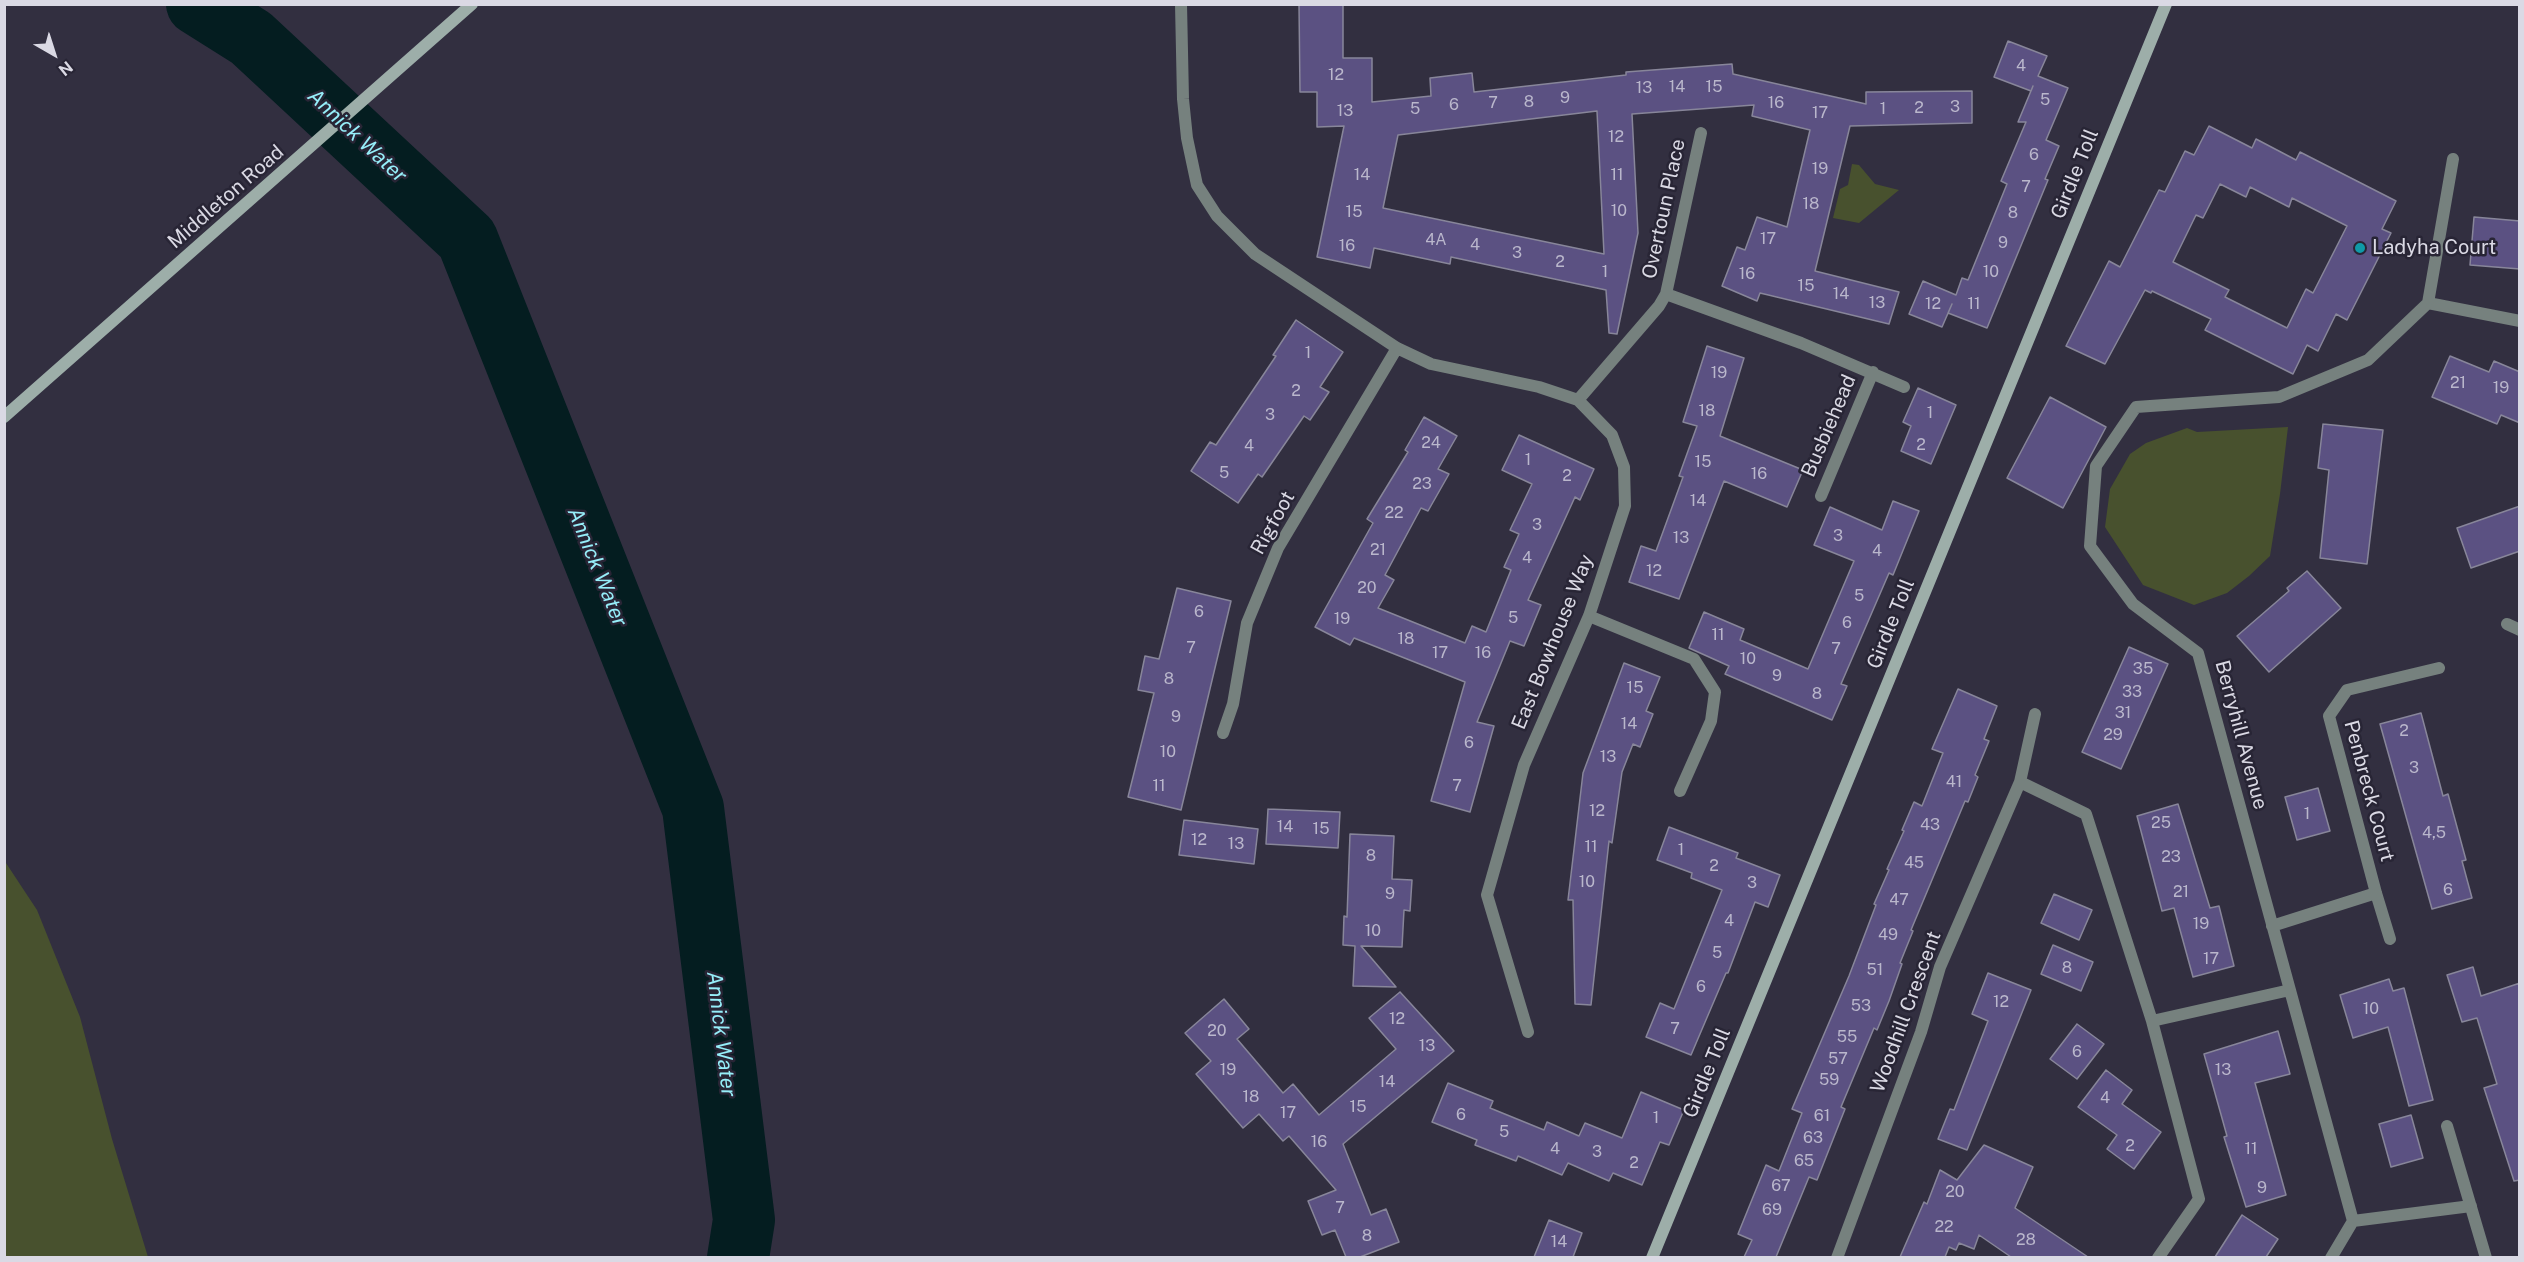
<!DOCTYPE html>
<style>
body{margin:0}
#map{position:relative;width:2524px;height:1262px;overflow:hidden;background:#322f40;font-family:"Public Sans",sans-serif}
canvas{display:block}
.frame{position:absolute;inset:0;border:6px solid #dad9e4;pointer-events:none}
.north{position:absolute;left:24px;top:24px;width:60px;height:60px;-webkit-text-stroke:4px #282535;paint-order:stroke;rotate:141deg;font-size:16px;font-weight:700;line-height:24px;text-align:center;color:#dad9e4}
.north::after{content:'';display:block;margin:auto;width:21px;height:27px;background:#dad9e4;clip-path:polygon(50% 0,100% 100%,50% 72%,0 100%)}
</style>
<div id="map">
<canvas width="2524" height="1262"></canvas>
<div class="frame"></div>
<div class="north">N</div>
</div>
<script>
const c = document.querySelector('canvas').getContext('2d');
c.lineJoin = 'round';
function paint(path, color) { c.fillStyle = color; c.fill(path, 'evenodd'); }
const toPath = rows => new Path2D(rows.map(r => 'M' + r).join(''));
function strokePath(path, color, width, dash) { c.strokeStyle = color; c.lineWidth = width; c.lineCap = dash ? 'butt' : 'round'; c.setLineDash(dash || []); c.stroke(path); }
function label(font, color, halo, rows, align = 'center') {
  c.font = font + ' "Public Sans",sans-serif'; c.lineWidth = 5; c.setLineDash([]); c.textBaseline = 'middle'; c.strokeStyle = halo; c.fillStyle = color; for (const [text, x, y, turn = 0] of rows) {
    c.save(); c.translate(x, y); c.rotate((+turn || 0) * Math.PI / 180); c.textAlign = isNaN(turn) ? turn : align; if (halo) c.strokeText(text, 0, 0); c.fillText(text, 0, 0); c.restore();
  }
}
paint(toPath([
 [1852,164,1859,165,1875,184,1899,190,1859,223,1833,218,1840,189,1848,185],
 [2288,427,2280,494,2270,556,2249,576,2227,593,2194,605,2143,585,2105,527,2110,489,2130,454,2146,443,2187,428,2197,432],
 [4,860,37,910,80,1017,112,1139,148,1257,5,1257]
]), '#48512e');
strokePath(toPath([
 [197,4,251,38,467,239,693,808,744,1220,738,1258]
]), '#041d20', 62);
const building = toPath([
 [1299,4,1343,4,1343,58,1372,58,1372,102,1431,96,1430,78,1472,73,1474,92,1626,75,1626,72,1732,64,1733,74,1866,104,1866,92,1972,91,1972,123,1850,126,1815,271,1899,292,1889,324,1760,293,1757,301,1722,286,1737,247,1745,250,1757,217,1787,227,1810,130,1752,116,1754,105,1632,114,1638,233,1617,334,1609,333,1606,290,1451,257,1450,264,1374,248,1370,268,1317,257,1344,126,1317,127,1317,92,1300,92,1299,4],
 [1597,111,1604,254,1383,208,1398,135,1597,111],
 [2008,41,2047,56,2038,76,2068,88,2046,140,2059,146,2045,179,2048,180,1987,328,1948,313,1952,304,1942,327,1909,314,1923,281,1956,295,1962,278,1968,280,2007,184,2001,181,2026,122,2018,122,2033,86,2031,91,1994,77,2008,41],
 [2209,126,2252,148,2256,139,2296,160,2300,152,2396,201,2382,229,2391,233,2347,320,2336,314,2318,351,2307,345,2293,374,2205,330,2211,319,2152,291,2151,293,2145,290,2105,364,2066,346,2109,261,2120,267,2159,190,2165,192,2185,151,2194,155,2209,126],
 [2220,184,2246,197,2250,187,2289,207,2292,198,2347,226,2313,293,2306,289,2287,328,2225,297,2229,290,2173,262,2196,215,2203,218,2220,184],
 [2474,217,2520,221,2520,269,2470,265,2474,217],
 [1296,320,1343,352,1320,387,1329,392,1310,420,1304,416,1262,477,1258,474,1238,503,1191,471,1210,442,1216,445,1276,356,1273,355,1296,320],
 [1707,346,1744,358,1720,436,1803,470,1787,507,1724,481,1679,599,1629,582,1641,546,1656,551,1683,477,1679,476,1697,426,1683,422,1707,346],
 [2450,356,2489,372,2494,361,2520,372,2520,423,2501,415,2497,424,2432,397,2450,356],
 [1918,388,1956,405,1931,464,1901,451,1911,426,1903,422,1918,388],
 [2050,397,2106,427,2063,508,2007,478,2050,397],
 [1424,417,1457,436,1438,469,1449,474,1428,511,1421,508,1385,575,1394,580,1378,608,1465,643,1472,626,1486,632,1511,570,1504,567,1519,534,1510,530,1532,484,1502,470,1519,435,1594,469,1580,500,1575,497,1528,600,1541,605,1524,646,1510,641,1477,722,1494,726,1470,812,1431,801,1465,682,1354,638,1350,645,1315,627,1373,523,1367,519,1408,452,1405,450,1424,417],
 [2323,424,2383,430,2367,564,2320,558,2329,470,2318,468,2323,424],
 [1893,501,1919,511,1893,575,1889,573,1841,684,1847,686,1832,720,1725,674,1729,666,1689,648,1704,612,1744,629,1740,640,1808,669,1854,561,1814,545,1830,507,1882,530,1893,501],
 [2520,506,2520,551,2471,568,2457,528,2520,506],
 [2307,571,2341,608,2269,672,2237,636,2289,591,2287,588,2307,571],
 [1177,588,1231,601,1181,810,1128,797,1154,693,1138,690,1145,656,1159,659,1177,588],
 [2129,647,2168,664,2121,769,2082,752,2129,647],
 [1624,663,1660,677,1646,711,1653,714,1640,747,1633,744,1622,772,1612,843,1609,841,1591,1005,1575,1004,1573,900,1568,900,1583,773,1624,663],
 [1958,689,1997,706,1984,739,1989,741,1975,775,1978,777,1968,802,1965,801,1911,930,1913,931,1900,963,1902,964,1889,1001,1877,1030,1874,1028,1841,1107,1845,1109,1817,1180,1809,1177,1776,1257,1744,1257,1752,1240,1738,1234,1766,1165,1779,1171,1802,1113,1792,1109,1849,976,1876,905,1874,904,1889,870,1887,869,1904,831,1902,830,1914,802,1922,806,1943,753,1932,749,1958,689],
 [2421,713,2443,796,2448,794,2466,860,2462,861,2472,898,2432,909,2380,724,2421,713],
 [2318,788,2330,831,2297,840,2285,797,2318,788],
 [2178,804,2210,908,2219,906,2234,966,2193,977,2174,908,2162,911,2137,816,2178,804],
 [1268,809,1340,812,1338,848,1266,844,1268,809],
 [1184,820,1258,829,1254,864,1179,855,1184,820],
 [1669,827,1738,853,1736,858,1780,875,1768,907,1755,902,1728,973,1726,973,1691,1055,1646,1037,1660,1003,1674,1009,1722,890,1691,878,1692,873,1657,860,1669,827],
 [1350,834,1394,836,1392,879,1412,880,1410,911,1404,910,1402,947,1361,946,1396,987,1353,986,1355,946,1343,945,1344,916,1347,917,1350,834],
 [2054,894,2092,910,2079,940,2041,923,2054,894],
 [2053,945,2093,962,2081,991,2041,974,2053,945],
 [2473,967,2481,996,2520,983,2520,1180,2514,1181,2484,1088,2497,1084,2477,1018,2462,1022,2447,975,2473,967],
 [1988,973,2031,990,1967,1150,1938,1139,1950,1109,1954,1110,1988,1021,1972,1014,1988,973],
 [2389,979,2393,991,2404,988,2433,1100,2409,1106,2388,1027,2353,1038,2340,995,2389,979],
 [1400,992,1454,1051,1343,1144,1371,1215,1386,1209,1399,1242,1360,1257,1346,1257,1335,1230,1322,1235,1308,1201,1336,1190,1289,1136,1283,1141,1259,1114,1243,1128,1196,1074,1211,1061,1185,1033,1224,999,1249,1029,1237,1039,1283,1093,1293,1084,1319,1115,1396,1049,1369,1018,1400,992],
 [2077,1024,2104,1044,2077,1079,2050,1059,2077,1024],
 [2278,1031,2290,1074,2255,1083,2286,1195,2246,1207,2224,1137,2227,1136,2204,1054,2278,1031],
 [2106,1070,2132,1090,2122,1104,2161,1132,2134,1169,2107,1149,2117,1135,2078,1107,2106,1070],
 [1448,1083,1493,1101,1490,1108,1544,1130,1547,1122,1579,1136,1585,1123,1622,1138,1641,1092,1684,1110,1669,1145,1660,1142,1642,1185,1613,1173,1609,1181,1568,1163,1562,1175,1518,1156,1516,1161,1475,1145,1477,1140,1432,1122,1448,1083],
 [2411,1115,2423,1158,2391,1167,2379,1124,2411,1115],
 [1984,1145,2033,1167,2015,1208,2088,1257,2011,1257,1979,1235,1974,1249,1959,1243,1956,1250,1949,1247,1945,1257,1900,1257,1924,1202,1927,1204,1940,1170,1957,1180,1984,1145],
 [2242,1215,2278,1239,2266,1257,2215,1257,2242,1215],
 [1549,1220,1582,1233,1573,1257,1534,1257,1549,1220]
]);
paint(building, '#5b5182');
strokePath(building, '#88869a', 1.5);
strokePath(toPath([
 [1181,4,1183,99,1187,138,1197,185,1217,216,1255,254,1397,348,1431,364,1539,387,1578,400,1612,435,1624,467,1625,506,1589,616,1524,765,1487,895,1528,1032],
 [1666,294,1701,133],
 [2428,303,2520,321],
 [1578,400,1659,306,1666,294,1801,343,1904,387],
 [1821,496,1873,372],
 [1589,616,1694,659,1715,692,1711,721,1680,791],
 [2507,624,2520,630],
 [1223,733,1233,704,1247,623,1278,548,1397,348],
 [2020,782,2086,814,2152,1021,2199,1199,2158,1258],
 [2272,926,2376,893],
 [2390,939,2376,893,2329,716,2347,690,2439,668],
 [2152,1021,2290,990],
 [2447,1126,2486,1258],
 [2353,1221,2471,1206],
 [1837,1258,1921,1032,1940,967,2020,782,2035,714],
 [2331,1258,2353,1221,2198,653,2133,604,2090,546,2096,466,2136,407,2279,397,2368,360,2428,303,2453,159]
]), '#76817e', 12);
strokePath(toPath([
 [4,417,472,4],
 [1652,1258,2166,4]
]), '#9daea9', 12);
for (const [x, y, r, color] of [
 [2360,248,6,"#0f9aa8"]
]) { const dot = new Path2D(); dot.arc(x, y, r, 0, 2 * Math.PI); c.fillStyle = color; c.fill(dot); strokePath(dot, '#282535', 2); }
label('16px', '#bab7cc', null, [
 ["4",2021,66],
 ["12",1336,75],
 ["14",1677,87],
 ["15",1714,87],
 ["13",1644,88],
 ["9",1565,98],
 ["5",2045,100],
 ["8",1529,102],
 ["7",1493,103],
 ["16",1776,103],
 ["6",1454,105],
 ["3",1955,107],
 ["2",1919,108],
 ["5",1415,109],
 ["1",1883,109],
 ["13",1345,111],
 ["17",1820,113],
 ["12",1616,137],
 ["6",2034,155],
 ["19",1820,169],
 ["14",1362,175],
 ["11",1617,175],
 ["7",2026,187],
 ["18",1811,204],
 ["10",1619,211],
 ["15",1354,212],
 ["8",2013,213],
 ["17",1768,239],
 ["4A",1436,240],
 ["9",2003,243],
 ["4",1475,245],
 ["16",1347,246],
 ["3",1517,253],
 ["2",1560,262],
 ["1",1605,272],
 ["10",1991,272],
 ["16",1747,274],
 ["15",1806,286],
 ["14",1841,294],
 ["13",1877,303],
 ["12",1933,304],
 ["11",1974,304],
 ["1",1308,353],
 ["19",1719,373],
 ["21",2458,383],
 ["19",2501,388],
 ["2",1296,391],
 ["18",1707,411],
 ["1",1930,413],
 ["3",1270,415],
 ["24",1431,443],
 ["2",1921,445],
 ["4",1249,446],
 ["1",1528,460],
 ["15",1703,462],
 ["5",1224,473],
 ["16",1759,474],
 ["2",1567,476],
 ["23",1422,484],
 ["14",1698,501],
 ["22",1394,513],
 ["3",1537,525],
 ["3",1838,536],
 ["13",1681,538],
 ["21",1378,550],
 ["4",1877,551],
 ["4",1527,558],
 ["12",1654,571],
 ["20",1367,588],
 ["5",1859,596],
 ["6",1199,612],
 ["5",1513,618],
 ["19",1342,619],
 ["6",1847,623],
 ["11",1718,635],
 ["18",1406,639],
 ["7",1191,648],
 ["7",1836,649],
 ["17",1440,653],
 ["16",1483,653],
 ["10",1748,659],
 ["35",2143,669],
 ["9",1777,676],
 ["8",1169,679],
 ["15",1635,688],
 ["33",2132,692],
 ["8",1817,694],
 ["31",2123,713],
 ["9",1176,717],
 ["14",1629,724],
 ["2",2404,731],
 ["29",2113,735],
 ["6",1469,743],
 ["10",1168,752],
 ["13",1608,757],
 ["3",2414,768],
 ["41",1954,782],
 ["11",1159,786],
 ["7",1457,786],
 ["12",1597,811],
 ["1",2307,814],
 ["25",2161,823],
 ["43",1930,825],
 ["14",1285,827],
 ["15",1321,829],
 ["4,5",2434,833],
 ["12",1199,840],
 ["13",1236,844],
 ["11",1591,847],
 ["1",1681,850],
 ["8",1371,856],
 ["23",2171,857],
 ["45",1914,863],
 ["2",1714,866],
 ["10",1587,882],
 ["3",1752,883],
 ["6",2448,890],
 ["21",2181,892],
 ["9",1390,894],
 ["47",1899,900],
 ["4",1729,921],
 ["19",2201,924],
 ["10",1373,931],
 ["49",1888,935],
 ["5",1717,953],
 ["17",2211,959],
 ["8",2067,968],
 ["51",1875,970],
 ["6",1701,987],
 ["12",2001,1002],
 ["53",1861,1006],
 ["10",2371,1009],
 ["12",1397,1019],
 ["7",1675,1029],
 ["20",1217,1031],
 ["55",1847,1037],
 ["13",1427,1046],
 ["6",2077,1052],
 ["57",1838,1059],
 ["19",1228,1070],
 ["13",2223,1070],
 ["59",1829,1080],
 ["14",1387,1082],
 ["18",1251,1097],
 ["4",2105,1098],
 ["15",1358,1107],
 ["17",1288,1113],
 ["6",1461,1115],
 ["61",1822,1116],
 ["1",1656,1118],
 ["5",1504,1132],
 ["63",1813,1138],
 ["16",1319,1142],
 ["2",2130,1146],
 ["4",1555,1149],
 ["11",2251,1149],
 ["3",1597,1152],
 ["65",1804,1161],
 ["2",1634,1163],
 ["67",1781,1186],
 ["9",2262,1188],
 ["20",1955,1192],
 ["7",1340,1208],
 ["69",1772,1210],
 ["22",1944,1227],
 ["8",1367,1236],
 ["28",2026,1240],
 ["14",1559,1242]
]);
label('20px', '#dad9e4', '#282535', [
 ["Girdle Toll",2075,174,-68],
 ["Middleton Road",226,197,-41],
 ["Overtoun Place",1664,209,-78],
 ["Busbiehead",1829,426,-67],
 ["Rigfoot",1273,523,-61],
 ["Girdle Toll",1891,624,-68],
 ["East Bowhouse Way",1553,642,-68],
 ["Berryhill Avenue",2241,735,75],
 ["Penbreck Court",2369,791,75],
 ["Woodhill Crescent",1906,1012,-70],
 ["Girdle Toll",1707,1073,-68]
]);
label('20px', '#dad9e4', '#282535', [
 ["Ladyha Court",2372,248]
], 'left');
label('italic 21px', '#96eef9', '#282535', [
 ["Annick Water",357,136,43],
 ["Annick Water",597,567,68],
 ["Annick Water",721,1034,83]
]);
</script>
